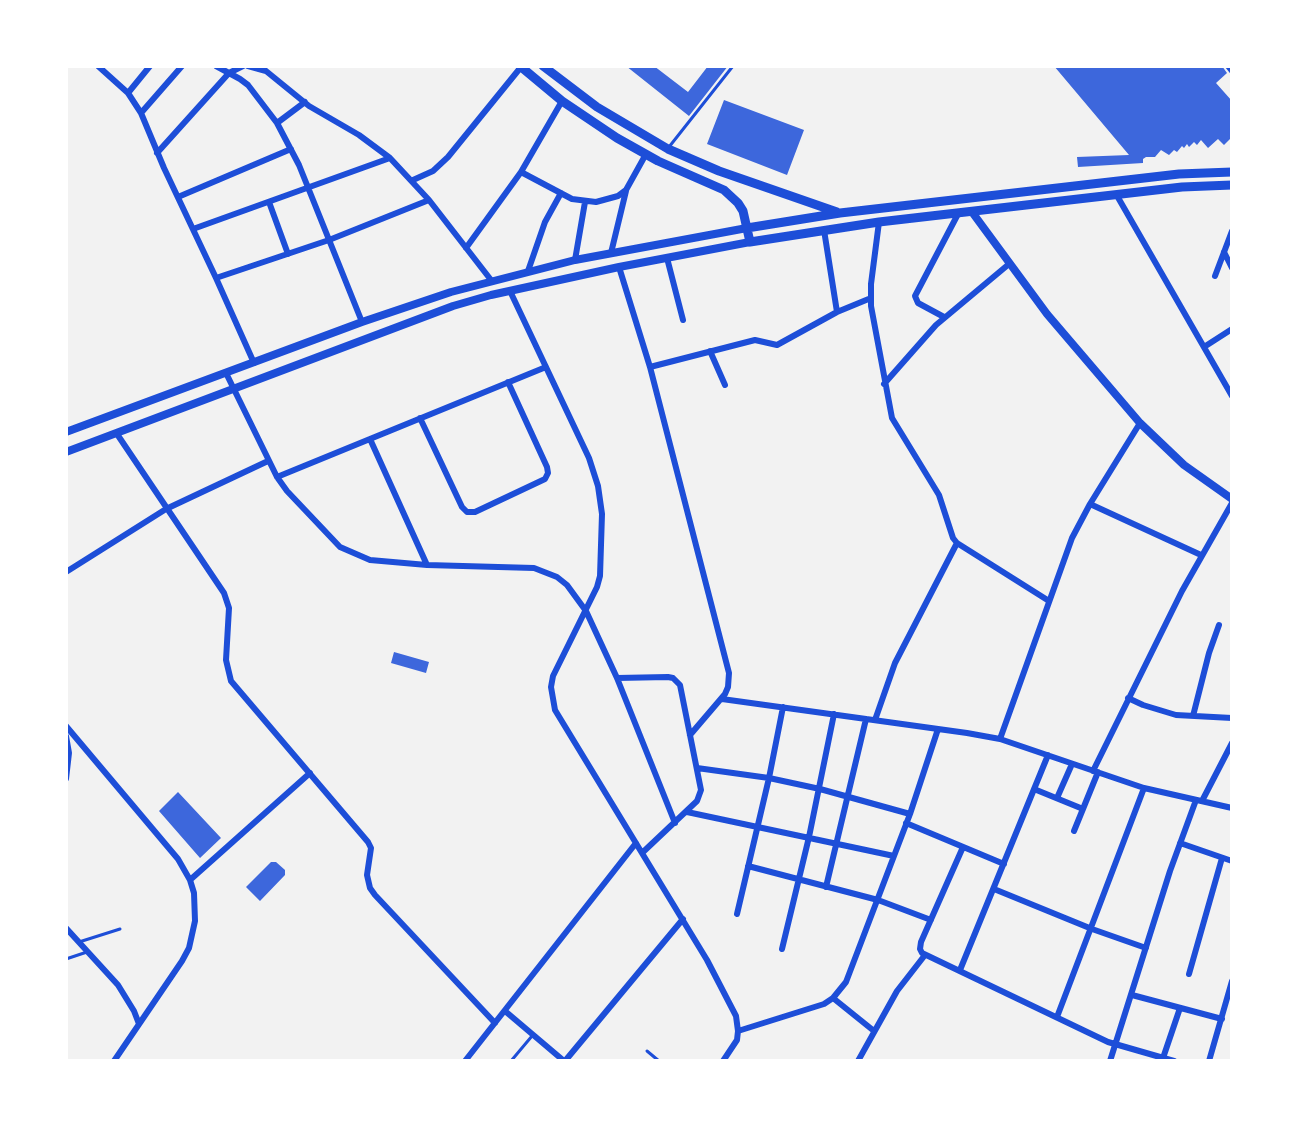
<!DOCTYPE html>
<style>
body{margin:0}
#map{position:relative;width:1298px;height:1127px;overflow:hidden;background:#f2f2f2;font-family:"PT Sans Narrow",sans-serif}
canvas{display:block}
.frame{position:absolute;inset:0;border:68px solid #fff;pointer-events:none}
</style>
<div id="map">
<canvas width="1298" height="1127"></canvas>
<div class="frame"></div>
</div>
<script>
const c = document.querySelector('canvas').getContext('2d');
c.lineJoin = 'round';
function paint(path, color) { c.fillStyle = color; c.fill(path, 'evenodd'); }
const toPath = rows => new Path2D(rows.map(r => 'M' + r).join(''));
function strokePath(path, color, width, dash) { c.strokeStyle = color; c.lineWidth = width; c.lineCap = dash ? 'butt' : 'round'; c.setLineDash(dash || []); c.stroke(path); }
paint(toPath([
 [626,66,654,66,688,92,708,66,728,66,689,116],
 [1054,66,1222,66,1227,73,1216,83,1232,101,1232,137,1224,145,1218,139,1208,148,1201,140,1197,145,1194,142,1189,147,1187,144,1184,148,1182,146,1177,152,1174,150,1169,155,1161,150,1155,157,1146,157,1143,159,1143,163,1078,167,1077,157,1129,155],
 [724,100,804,130,787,175,707,144],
 [394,652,429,662,426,673,391,663],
 [178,792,221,838,200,858,159,811],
 [271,862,276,862,285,870,285,875,260,901,246,887]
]), '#3d67dc');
strokePath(toPath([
 [669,147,733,66],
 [79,942,120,929],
 [66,959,87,952],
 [647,1051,659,1061],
 [511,1061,532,1036]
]), '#1d4ed8', 3);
strokePath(toPath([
 [98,66,128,93,141,113,164,168,216,278,254,363],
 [216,66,240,79,248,85,277,123,299,165,362,322],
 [248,66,266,71,309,106,359,135,390,158,429,200,491,280],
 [1228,66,1232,71],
 [128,93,150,66],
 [141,113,182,66],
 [277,123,305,102],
 [157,153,229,73,243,66],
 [521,172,572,199,596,202,618,196,626,190,646,154],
 [413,180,433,171,448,157,521,67],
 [1116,194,1232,396],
 [178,197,291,149],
 [269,202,288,254],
 [879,222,871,284,871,306,892,418,939,495,953,538,957,543,1049,601],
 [193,229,390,158],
 [824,230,837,312],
 [466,248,521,172,562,101],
 [1224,252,1232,268],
 [611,253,626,191],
 [667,258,683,320],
 [575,260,585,202],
 [619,267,650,367,729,673,728,687,725,694,690,735],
 [528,271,545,222,561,193],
 [1215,276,1232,231],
 [216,278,329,240,429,200],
 [510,291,589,458,598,486,602,514,600,576,597,587,553,676,551,687,555,710,707,960,736,1016,738,1031,737,1040,723,1061],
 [944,317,918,303,915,296,958,214],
 [1204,347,1232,329],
 [710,351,725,385],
 [650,367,755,340,777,345,837,312,871,298],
 [226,373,277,477,287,491,340,547,370,560,427,565,534,568,557,577,567,585,586,611,617,678,675,823],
 [884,384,936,325,1009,264],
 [420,418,462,507,467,512,475,512,545,479,548,473,547,467,508,382],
 [117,434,224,593,229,608,226,660,231,681,368,842,371,848,367,875,370,888,375,895,495,1023],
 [370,439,427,565],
 [277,477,546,367],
 [1090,504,1201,555],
 [66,572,166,509,268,461],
 [617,678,668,677,673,678,680,685,701,790,697,801,642,853],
 [1128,698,1143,705,1176,715,1232,718],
 [722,699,967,733,1000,739,1144,788,1232,808],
 [1193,716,1209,653,1219,625],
 [875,720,895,663,957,543],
 [66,726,178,859,190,880,194,893,195,921,189,948,182,961,114,1061],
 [66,736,69,753,66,779],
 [1000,739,1072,538,1090,504,1140,423],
 [697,768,769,778,820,789,910,814],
 [1093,771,1182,591,1232,503],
 [1034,789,1083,809],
 [1057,798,1072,764],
 [1202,801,1232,743],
 [687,812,894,856],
 [906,823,1004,864],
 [1074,831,1098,772],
 [1180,843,1232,861],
 [963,847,921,942,920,949,922,953,1108,1042,1174,1061],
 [748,866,878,900,931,920],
 [190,880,310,773],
 [826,887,866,719],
 [994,889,1092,929,1146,948],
 [737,914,769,778,783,707],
 [66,928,118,985,134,1011,139,1024],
 [782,949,809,837,834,714],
 [960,970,1048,755],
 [1189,974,1222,858],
 [1132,995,1222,1019],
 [833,998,874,1031],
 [505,1011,564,1061],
 [1057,1017,1144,788],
 [738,1031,824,1004,833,998,846,982,910,814,938,729],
 [465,1061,636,843],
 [565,1061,683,919],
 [858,1061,897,991,925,955],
 [1110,1061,1170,871,1196,800],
 [1162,1061,1180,1008],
 [1209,1061,1232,981]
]), '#1d4ed8', 6);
strokePath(toPath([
 [972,212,1047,314,1140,423,1184,465,1232,499],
 [66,432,362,322,451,292,575,260,747,228],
 [66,452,453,306,491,295,619,267,750,242]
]), '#1d4ed8', 8);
strokePath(toPath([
 [520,66,562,101,617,138,658,161,724,190,738,203,743,211,750,242,879,222,1182,187,1232,185],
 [543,66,597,107,668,149,719,171,837,212],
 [747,228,840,213,1179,174,1232,172]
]), '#1d4ed8', 9);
</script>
